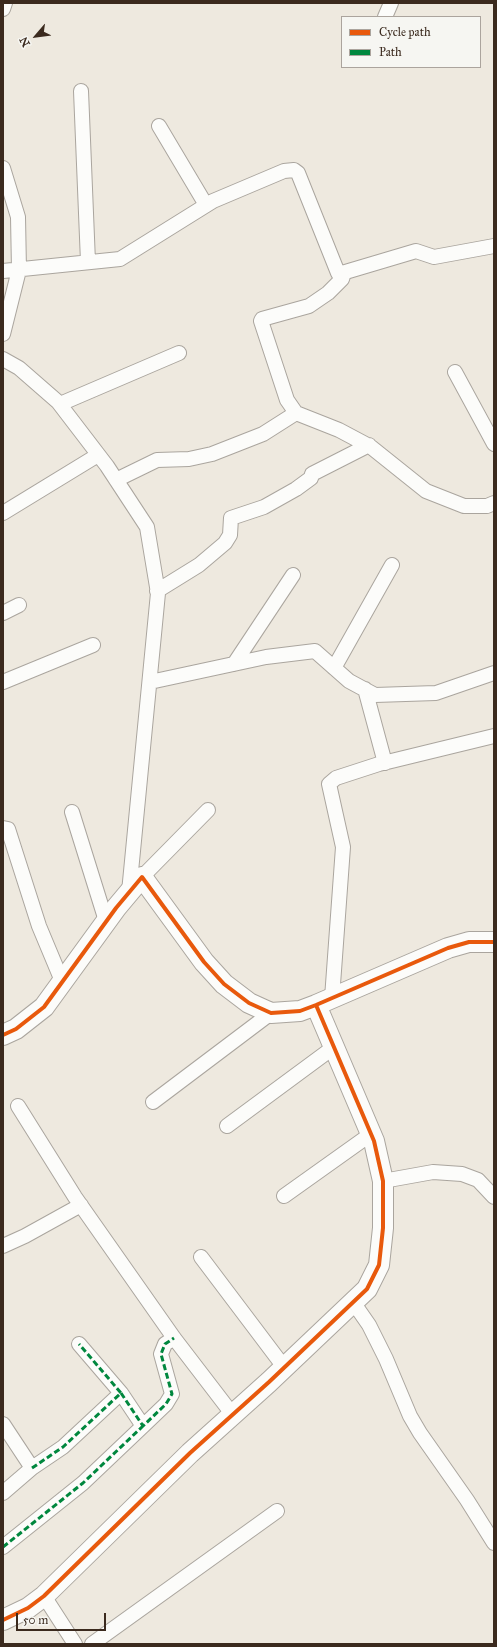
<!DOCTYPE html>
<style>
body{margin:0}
#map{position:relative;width:497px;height:1647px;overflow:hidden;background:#eee9df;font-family:"IM FELL Great Primer",serif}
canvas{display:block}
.frame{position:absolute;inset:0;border:4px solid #3b2a1e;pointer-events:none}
.legend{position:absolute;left:341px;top:16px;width:140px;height:52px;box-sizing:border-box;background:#f6f6f2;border:1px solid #aba49d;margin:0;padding:5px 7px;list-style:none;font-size:12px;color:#3b2a1e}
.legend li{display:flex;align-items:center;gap:8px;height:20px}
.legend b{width:20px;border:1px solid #aba49d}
.north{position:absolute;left:16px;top:16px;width:40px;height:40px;-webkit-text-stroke:3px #f6f6f2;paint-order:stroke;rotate:242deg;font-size:11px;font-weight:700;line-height:16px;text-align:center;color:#3b2a1e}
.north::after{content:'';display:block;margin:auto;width:14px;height:18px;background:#3b2a1e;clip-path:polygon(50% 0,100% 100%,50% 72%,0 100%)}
.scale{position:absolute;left:16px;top:1613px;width:90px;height:18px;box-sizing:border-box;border:2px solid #3b2a1e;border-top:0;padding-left:5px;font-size:12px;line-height:14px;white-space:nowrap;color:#3b2a1e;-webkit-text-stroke:3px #f6f6f2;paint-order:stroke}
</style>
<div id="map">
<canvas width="497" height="1647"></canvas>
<div class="frame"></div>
<ul class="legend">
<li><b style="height:5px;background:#e8590c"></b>Cycle path</li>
<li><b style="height:5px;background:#00873e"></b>Path</li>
</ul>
<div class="north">N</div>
<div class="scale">50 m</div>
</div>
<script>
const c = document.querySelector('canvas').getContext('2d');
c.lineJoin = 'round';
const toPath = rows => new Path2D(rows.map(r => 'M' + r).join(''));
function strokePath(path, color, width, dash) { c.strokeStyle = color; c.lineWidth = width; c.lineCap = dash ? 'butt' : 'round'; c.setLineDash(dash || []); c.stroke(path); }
const street = toPath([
 [3,9,5,3],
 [385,17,391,3],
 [81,91,88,262],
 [159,126,206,205],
 [3,168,18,217,19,270,3,334],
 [3,271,120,259,213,201,284,171,294,170,298,173,338,273,342,273,416,251,434,257,494,246],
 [344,273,342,279,328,293,309,306,262,319,261,321,287,400,296,413,339,430,371,447,426,491,464,506,487,506,494,503],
 [3,359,19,368,58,402,107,466,147,527,158,593,129,892],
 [455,372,494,444],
 [60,404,179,353],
 [116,480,157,460,189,459,212,454,263,434,296,413],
 [3,513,98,455],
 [157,591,199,565,225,543,230,535,231,518,264,507,296,489,311,478,312,474,369,445],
 [3,613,19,605],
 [234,664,293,575],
 [334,668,392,565],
 [3,682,93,645],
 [150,682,266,657,315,651,349,681,375,695,436,693,494,673],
 [365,689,385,763],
 [72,812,106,921],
 [3,828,8,829,39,926,62,981],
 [142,877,208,810],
 [332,998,343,847,329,784,336,778,379,764,494,736],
 [153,1102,271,1013],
 [18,1106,75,1197,174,1338,233,1415],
 [227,1126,334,1047],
 [383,1181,433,1172,462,1174,478,1180,494,1197],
 [284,1196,371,1134],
 [3,1246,25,1236,81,1205],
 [201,1257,284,1367],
 [353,1302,369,1325,386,1359,410,1416,420,1433,467,1500,494,1543],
 [121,1393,143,1426,166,1404,172,1394,161,1354,165,1344,174,1338],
 [3,1424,32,1468,3,1493],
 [32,1468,63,1447,121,1393,79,1344],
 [3,1547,83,1483,143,1426],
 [44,1596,75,1644],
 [92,1644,277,1511]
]);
const secondary = toPath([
 [3,1035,16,1029,44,1007,116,908,142,877,204,962,224,984,249,1003,271,1013,300,1011,316,1005,448,948,469,942,494,942],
 [3,1620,28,1608,44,1596,190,1453,269,1382,367,1289,379,1265,383,1228,383,1181,374,1141,316,1005]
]);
strokePath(street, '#aaa59e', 16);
strokePath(secondary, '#aaa59e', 22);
strokePath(street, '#fcfcfa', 14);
strokePath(secondary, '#fcfcfa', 20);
strokePath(toPath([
 [121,1393,143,1426,166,1404,172,1394,161,1354,165,1344,174,1338],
 [32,1468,63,1447,121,1393,79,1344],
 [3,1547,83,1483,143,1426]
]), '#00873e', 3, [6, 3]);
strokePath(toPath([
 [3,1035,16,1029,44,1007,116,908,142,877,204,962,224,984,249,1003,271,1013,300,1011,316,1005,448,948,469,942,494,942],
 [3,1620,28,1608,44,1596,190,1453,269,1382,367,1289,379,1265,383,1228,383,1181,374,1141,316,1005]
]), '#e8590c', 4);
</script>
